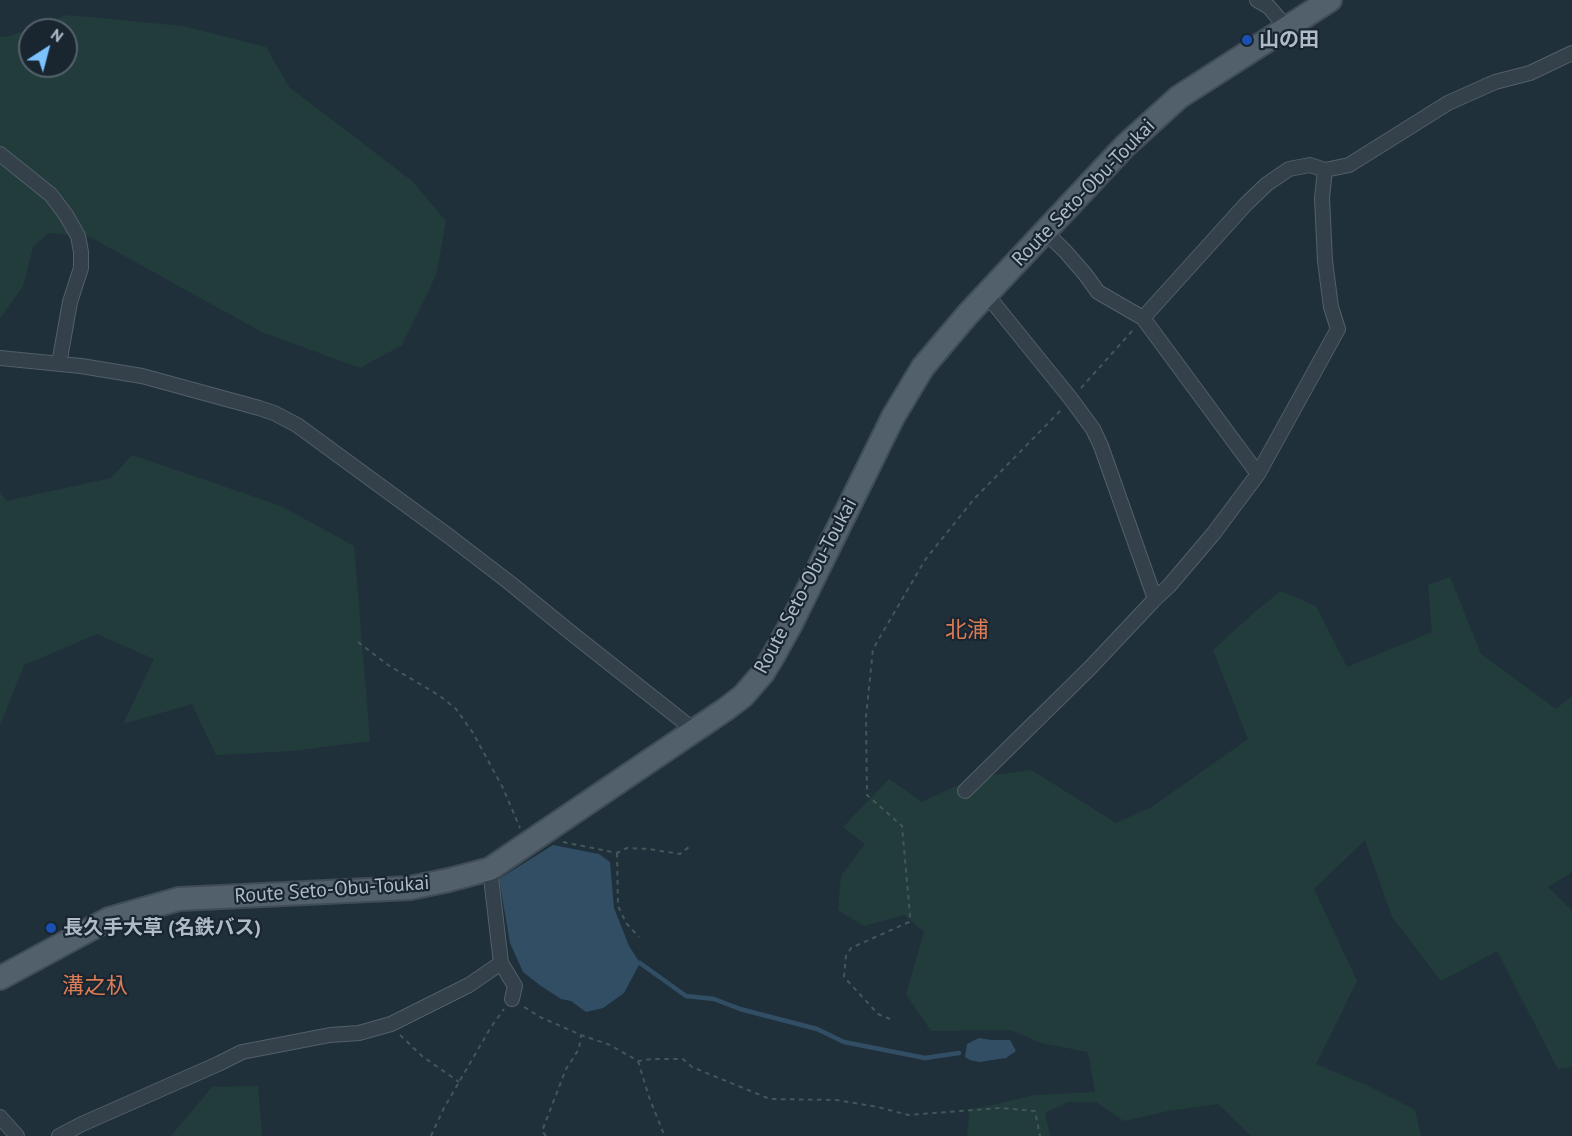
<!DOCTYPE html>
<meta charset="utf-8">
<style>
body{margin:0}
#map{position:relative;width:1572px;height:1136px;overflow:hidden;background:#20303b;font-family:"PT Sans",sans-serif}
canvas{display:block}
.north{position:absolute;left:18px;top:18px;width:60px;height:60px;box-sizing:border-box;background:#192630;border:2px solid #55626d;border-radius:50%;rotate:36deg;font-size:16px;font-weight:700;line-height:24px;text-align:center;color:#afbcc8}
.north::after{content:'';display:block;margin:auto;width:21px;height:27px;background:#7cc2ff;clip-path:polygon(50% 0,100% 100%,50% 72%,0 100%)}
</style>
<div id="map">
<canvas width="1572" height="1136"></canvas>
<div class="north">N</div>
</div>
<script>
const c = document.querySelector('canvas').getContext('2d');
c.lineJoin = 'round';
function paint(path, color) { c.fillStyle = color; c.fill(path, 'evenodd'); }
const toPath = rows => new Path2D(rows.map(r => 'M' + r).join(''));
function strokePath(path, color, width, dash) { c.strokeStyle = color; c.lineWidth = width; c.lineCap = dash ? 'butt' : 'round'; c.setLineDash(dash || []); c.stroke(path); }
function label(font, color, halo, rows, align = 'center') {
  c.font = font + ' "PT Sans","Noto Sans JP",sans-serif'; c.lineWidth = 4.5; c.setLineDash([]); c.textBaseline = 'middle'; c.strokeStyle = halo; c.fillStyle = color; for (const [text, x, y, turn = 0] of rows) {
    c.save(); c.translate(x, y); c.rotate((+turn || 0) * Math.PI / 180); c.textAlign = isNaN(turn) ? turn : align; if (halo) c.strokeText(text, 0, 0); c.fillText(text, 0, 0); c.restore();
  }
}
paint(toPath([
 [68,15,183,26,266,47,289,87,412,181,446,221,436,275,402,345,360,368,262,332,90,237,48,233,33,247,23,286,0,318,0,36,7,37],
 [30,30,66,30,66,66,30,66],
 [132,455,281,506,354,546,370,741,292,751,216,755,192,704,123,724,154,659,97,634,24,665,0,725,0,491,6,501,111,478],
 [1450,577,1481,654,1556,709,1572,696,1572,872,1548,887,1572,911,1572,1067,1558,1069,1497,951,1441,981,1392,917,1365,840,1314,889,1357,981,1316,1064,1368,1086,1415,1110,1421,1136,1251,1136,1218,1104,1168,1111,1124,1121,1096,1102,1068,1102,1045,1113,1050,1136,967,1136,970,1110,1035,1095,1095,1092,1088,1052,1041,1043,1011,1030,931,1031,906,994,924,932,904,915,864,926,838,910,841,876,865,844,843,827,889,779,922,802,973,778,1031,770,1116,823,1152,807,1248,739,1213,650,1257,610,1281,591,1316,606,1347,667,1432,632,1428,585],
 [258,1086,262,1136,171,1136,212,1087]
]), '#223c3b');
paint(toPath([
 [553,845,599,854,610,862,614,908,629,946,640,963,624,993,603,1008,586,1012,571,1001,561,999,541,986,523,972,510,943,499,879],
 [979,1038,991,1040,1010,1040,1016,1051,1006,1058,979,1062,970,1060,965,1057,967,1044]
]), '#324e64');
strokePath(toPath([
 [640,963,686,996,714,999,740,1009,817,1029,844,1042,925,1058,959,1053]
]), '#324e64', 4.5);
const minor = toPath([
 [1257,0,1269,7,1286,27],
 [0,154,51,195,66,215,78,236,81,252,81,268,70,302,59,364],
 [1045,232,1064,250,1085,274,1098,292,1143,318,1258,474],
 [987,295,1071,399,1093,429,1101,446,1155,599],
 [1143,318,1246,204,1267,184,1289,169,1310,165,1325,170,1349,165,1448,103,1495,82,1530,73,1572,53],
 [0,358,81,366,142,376,259,408,274,413,297,425,450,537,510,583,570,632,694,730],
 [965,791,1091,667,1155,599,1169,586,1214,533,1258,474,1338,329,1331,307,1325,261,1322,198,1325,170],
 [490,869,501,963,515,986,512,999],
 [0,1117,17,1136],
 [59,1136,82,1124,218,1064,242,1052,330,1035,359,1033,391,1024,469,985,501,963]
]);
const primary = toPath([
 [0,978,109,919,179,899,410,888,449,880,490,869,726,709,743,696,763,673,775,653,791,624,893,417,923,367,968,314,1125,146,1179,97,1330,0]
]);
strokePath(minor, '#525f69', 16);
strokePath(primary, '#404d58', 26);
strokePath(toPath([
 [1081,388,1133,330],
 [358,642,388,665,440,696,456,709,473,733,503,788,520,828],
 [563,842,617,853,627,848,649,849,680,854,689,847],
 [617,853,618,906,626,923,639,937],
 [524,1007,540,1017,581,1035,610,1045,638,1061,652,1059,683,1059,692,1067,770,1099,837,1100,878,1107,908,1115,1000,1108,1035,1111,1040,1136],
 [890,1019,878,1014,844,977,846,956,851,948,909,922,910,915,902,826,867,795,866,717,873,649,925,560,974,499,1061,410],
 [400,1035,422,1056,459,1082],
 [638,1061,649,1097,663,1132,666,1136],
 [431,1136,444,1108,491,1027,504,1009],
 [546,1136,542,1131,566,1069,579,1049,581,1035]
]), '#405858', 2, [4.5, 4.5]);
strokePath(minor, '#34414b', 14);
strokePath(primary, '#52606c', 22);
for (const [x, y, r, color] of [
 [1247,40,6,"#1a4fb4"],
 [51,928,6,"#1a4fb4"]
]) { const dot = new Path2D(); dot.arc(x, y, r, 0, 2 * Math.PI); c.fillStyle = color; c.fill(dot); strokePath(dot, '#192630', 2); }
label('bold 20px', '#afbcc8', '#192630', [
 ["山の田",1259,40],
 ["長久手大草 (名鉄バス)",63,928]
], 'left');
label('20px', '#afbcc8', '#192630', [
 ["Route Seto-Obu-Toukai",1084,193,-46],
 ["Route Seto-Obu-Toukai",806,586,-62],
 ["Route Seto-Obu-Toukai",332,890,-4]
]);
label('22px', '#db7c56', '#192630', [
 ["北浦",967,631],
 ["溝之杁",95,987]
]);
</script>
